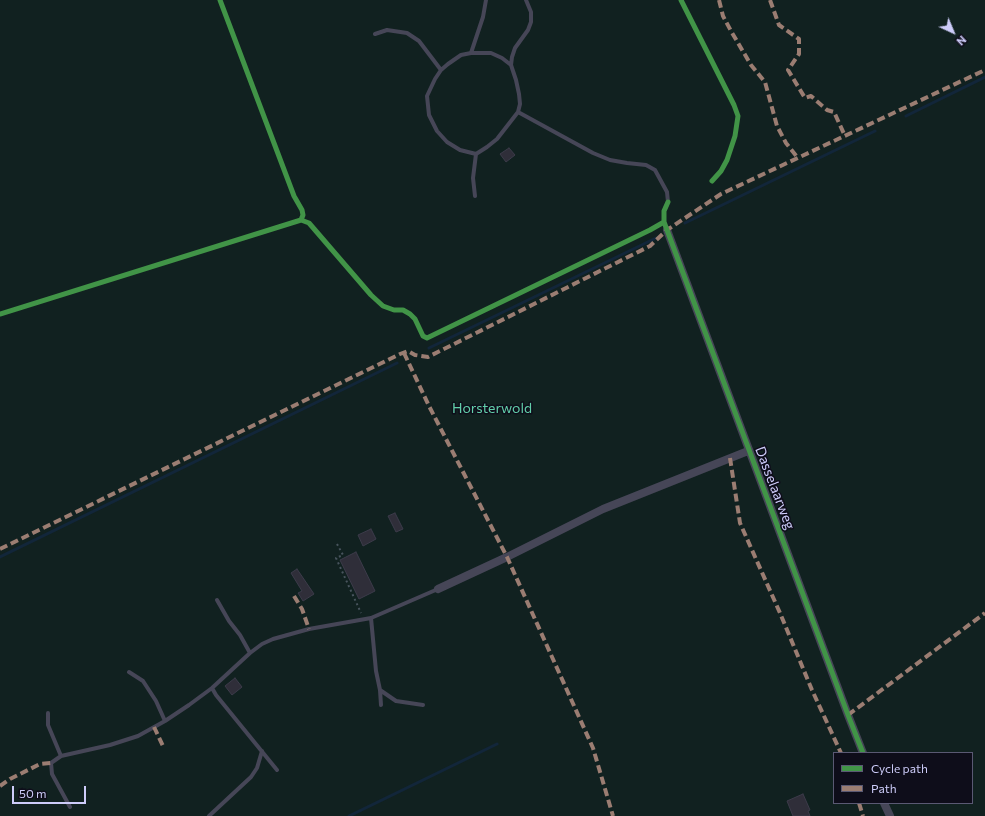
<!DOCTYPE html>
<style>
body{margin:0}
#map{position:relative;width:985px;height:816px;overflow:hidden;background:#111017;font-family:Commissioner,sans-serif}
canvas{display:block}
.legend{position:absolute;left:833px;top:752px;width:140px;height:52px;box-sizing:border-box;background:#0e0d1a;border:1px solid #5a5973;margin:0;padding:5px 7px;list-style:none;font-size:12px;color:#cdccf9}
.legend li{display:flex;align-items:center;gap:8px;height:20px}
.legend b{width:20px;border:1px solid #5a5973}
.north{position:absolute;left:933px;top:12px;width:40px;height:40px;-webkit-text-stroke:3px #0e0d1a;paint-order:stroke;rotate:136deg;font-size:11px;font-weight:700;line-height:16px;text-align:center;color:#cdccf9}
.north::after{content:'';display:block;margin:auto;width:14px;height:18px;background:#cdccf9;clip-path:polygon(50% 0,100% 100%,50% 72%,0 100%)}
.scale{position:absolute;left:12px;top:786px;width:74px;height:18px;box-sizing:border-box;border:2px solid #cdccf9;border-top:0;padding-left:5px;font-size:12px;line-height:14px;white-space:nowrap;color:#cdccf9;-webkit-text-stroke:3px #0e0d1a;paint-order:stroke}
</style>
<div id="map">
<canvas width="985" height="816"></canvas>
<ul class="legend">
<li><b style="height:5px;background:#419447"></b>Cycle path</li>
<li><b style="height:5px;background:#9b7d72"></b>Path</li>
</ul>
<div class="north">N</div>
<div class="scale">50 m</div>
</div>
<script>
const c = document.querySelector('canvas').getContext('2d');
c.lineJoin = 'round';
function paint(path, color) { c.fillStyle = color; c.fill(path, 'evenodd'); }
const toPath = rows => new Path2D(rows.map(r => 'M' + r).join(''));
function strokePath(path, color, width, dash) { c.strokeStyle = color; c.lineWidth = width; c.lineCap = dash ? 'butt' : 'round'; c.setLineDash(dash || []); c.stroke(path); }
function label(font, color, halo, rows, align = 'center') {
  c.font = font + ' Commissioner,sans-serif'; c.lineWidth = 3; c.setLineDash([]); c.textBaseline = 'middle'; c.strokeStyle = halo; c.fillStyle = color; for (const [text, x, y, turn = 0] of rows) {
    c.save(); c.translate(x, y); c.rotate((+turn || 0) * Math.PI / 180); c.textAlign = isNaN(turn) ? turn : align; if (halo) c.strokeText(text, 0, 0); c.fillText(text, 0, 0); c.restore();
  }
}
paint(toPath([
 [0,0,985,0,985,816,0,816],
 [834,753,972,753,972,803,834,803]
]), '#112120');
strokePath(toPath([
 [906,116,985,77],
 [685,223,875,131],
 [429,348,656,238],
 [0,557,397,363],
 [349,816,497,744]
]), '#12263a', 3);
const building = toPath([
 [509,148,515,155,506,162,500,154,509,148],
 [395,513,403,529,396,532,388,516,395,513],
 [371,529,376,539,363,546,358,535,371,529],
 [356,552,375,591,359,599,340,560,356,552],
 [297,569,314,594,303,601,298,593,302,591,291,573,297,569],
 [235,678,242,687,232,695,225,686,235,678],
 [803,794,810,810,808,811,810,816,793,816,787,801,803,794]
]);
paint(building, '#2f2e39');
strokePath(building, '#3c3b4a', 1);
strokePath(toPath([
 [337,544,343,555,336,558,361,613]
]), '#48545d', 2, [2, 3]);
strokePath(toPath([
 [375,34,387,30,407,33,419,41,441,70,435,79,427,96,429,115,437,131,447,142,460,150,476,154,487,147,497,139,518,112,593,153,610,160,627,163,646,165,655,170,667,192,668,202,664,211,664,222,667,230],
 [471,53,483,17,486,0],
 [441,70,448,64,461,55,471,53,491,53,502,58,511,65],
 [518,112,520,104,519,94,516,80,511,65,512,57,515,48,528,30,531,22,531,12,526,0],
 [475,196,473,178,476,154],
 [217,600,229,621,240,635,250,653],
 [371,618,376,671,380,690,381,705],
 [129,672,143,681,156,701,165,721],
 [212,688,216,695,277,770],
 [380,690,396,701,423,705],
 [48,713,48,725,61,756],
 [70,807,52,774,51,763,61,756,110,745,138,736,165,721,189,705,212,688,250,653,262,644,273,639,309,629,371,618,438,589],
 [209,816,251,777,257,768,262,751]
]), '#464657', 4);
strokePath(toPath([
 [667,230,848,715,863,753],
 [438,589,507,557,603,509,748,451],
 [884,803,890,816]
]), '#464657', 8);
strokePath(toPath([
 [719,0,723,16,731,31,751,65,765,82,777,126,786,143,798,158],
 [770,0,779,25,799,39,799,54,788,70,805,98,811,96,827,110,834,112,845,136],
 [404,353,429,406,507,557,593,748,613,816],
 [730,458,740,523,780,613,812,690,841,753],
 [0,549,400,354,408,351,415,355,428,357,650,246,667,230,721,194,985,70],
 [294,596,302,609,309,629],
 [848,715,985,613],
 [154,727,163,746],
 [0,786,10,779,40,764,51,763],
 [859,803,863,816]
]), '#9b7d72', 4, [8, 4]);
strokePath(toPath([
 [220,0,294,196,302,210,303,215,301,220],
 [681,0,734,105,738,116,735,136,727,160,721,171,712,181],
 [668,202,664,211,664,222,667,230,848,715,863,753],
 [0,314,301,220,309,223,371,295,383,306,394,310,403,310,410,314,415,319,423,336,427,338,650,230,664,222]
]), '#419447', 5);
label('14px', '#62cfaa', '#0e0d1a', [
 ["Horsterwold",492,408]
]);
label('14px', '#cdccf9', '#0e0d1a', [
 ["Dasselaarweg",775,488,69]
]);
</script>
